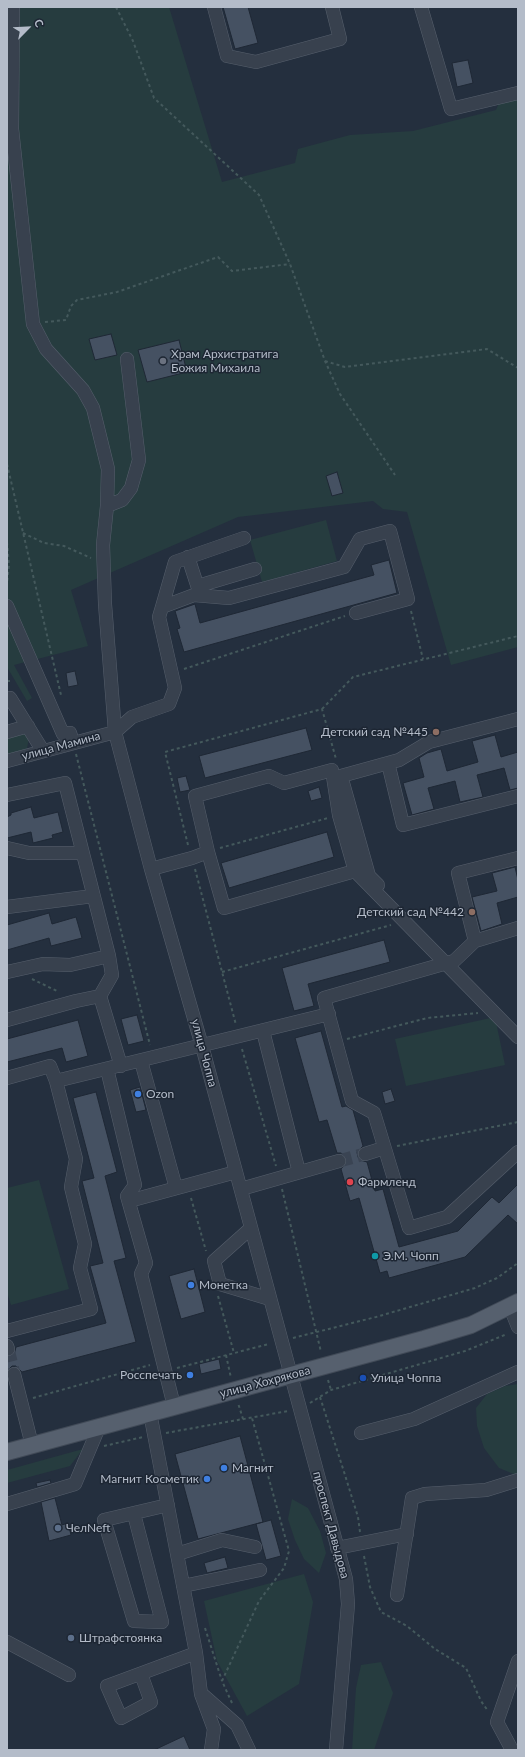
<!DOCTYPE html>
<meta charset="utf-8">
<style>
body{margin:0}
#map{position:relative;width:525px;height:1757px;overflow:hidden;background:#242f3e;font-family:Lato,sans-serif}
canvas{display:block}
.frame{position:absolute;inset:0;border:8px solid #b4bcc9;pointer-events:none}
.north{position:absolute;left:8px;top:8px;width:40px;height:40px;-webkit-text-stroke:3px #1d2633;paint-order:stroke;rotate:66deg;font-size:11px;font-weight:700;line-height:16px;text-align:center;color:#b4bcc9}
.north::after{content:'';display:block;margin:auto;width:14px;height:18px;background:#b4bcc9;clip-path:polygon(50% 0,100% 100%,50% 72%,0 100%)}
</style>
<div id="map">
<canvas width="525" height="1757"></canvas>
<div class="frame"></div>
<div class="north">С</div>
</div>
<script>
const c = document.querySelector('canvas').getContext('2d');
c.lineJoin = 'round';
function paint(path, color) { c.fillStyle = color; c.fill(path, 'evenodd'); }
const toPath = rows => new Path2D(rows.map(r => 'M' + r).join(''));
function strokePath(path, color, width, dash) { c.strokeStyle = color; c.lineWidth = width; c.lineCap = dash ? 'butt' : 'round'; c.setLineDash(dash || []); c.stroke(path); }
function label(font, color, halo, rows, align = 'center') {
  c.font = font + ' Lato,sans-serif'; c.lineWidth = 3; c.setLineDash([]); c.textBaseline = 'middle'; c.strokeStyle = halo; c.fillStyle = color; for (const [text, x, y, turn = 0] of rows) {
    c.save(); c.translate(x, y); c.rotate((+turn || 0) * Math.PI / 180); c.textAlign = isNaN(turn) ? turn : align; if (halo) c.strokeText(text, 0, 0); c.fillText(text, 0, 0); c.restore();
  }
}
paint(toPath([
 [7,7,169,7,222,182,295,163,298,149,350,135,413,131,496,110,499,103,518,98,518,647,451,665,407,512,383,509,373,501,238,517,71,590,88,646,14,665,32,698,27,701,7,667],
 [326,520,337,561,262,582,250,540],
 [25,733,29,738,27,748,24,750,7,756,7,737],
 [495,1017,505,1065,406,1086,395,1039],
 [39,1180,69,1289,11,1305,7,1292,7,1188],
 [518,1384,518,1474,516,1475,499,1468,484,1448,477,1426,476,1408,487,1394,505,1386],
 [83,1449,70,1466,7,1483,7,1470],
 [292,1499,308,1508,320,1531,326,1553,319,1573,304,1559,295,1540,288,1519],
 [304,1574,313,1602,299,1684,247,1716,217,1661,204,1601],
 [381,1662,393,1693,374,1750,352,1750,356,1688,361,1665]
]), '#263c3f');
const building = toPath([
 [223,7,248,7,258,43,235,49,223,7],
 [468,60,473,83,457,87,452,63,468,60],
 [111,334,117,355,95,360,89,339,111,334],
 [179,340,187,372,147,382,138,350,179,340],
 [337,472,343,493,332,496,326,476,337,472],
 [389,560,397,593,184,652,177,629,180,628,175,611,195,604,200,623,374,575,371,565,389,560],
 [75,671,78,685,68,687,66,673,75,671],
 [306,728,312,750,205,778,199,756,306,728],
 [495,735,501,757,518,752,518,788,510,790,504,768,477,775,483,797,460,802,455,781,428,788,434,809,412,815,403,783,424,777,419,758,427,753,441,749,447,771,478,762,472,741,495,735],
 [186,776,190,790,180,792,177,778,186,776],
 [319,787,322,798,311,801,308,791,319,787],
 [31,807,34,818,58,812,63,832,52,835,53,838,33,843,31,832,7,838,7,817,11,815,11,813,31,807],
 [327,832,334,857,229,888,221,863,327,832],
 [515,867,518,880,518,897,497,903,502,924,481,931,472,897,497,891,492,873,515,867],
 [49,913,52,924,76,917,82,938,51,946,49,938,7,950,7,925,49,913],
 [384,940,390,962,308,984,314,1006,294,1011,282,968,384,940],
 [137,1015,144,1041,128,1045,121,1019,137,1015],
 [78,1020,88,1056,66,1062,62,1048,7,1062,7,1039,78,1020],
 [321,1031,342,1107,346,1106,353,1110,363,1146,357,1152,358,1157,360,1160,367,1162,375,1191,383,1189,399,1247,458,1231,492,1197,499,1203,518,1184,518,1224,508,1215,465,1257,389,1278,387,1271,380,1273,359,1198,350,1201,341,1169,347,1163,347,1158,341,1153,337,1153,327,1120,319,1122,295,1038,321,1031],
 [140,1087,146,1110,136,1112,130,1090,140,1087],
 [391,1089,395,1101,385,1104,382,1092,391,1089],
 [96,1092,117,1172,105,1176,126,1258,114,1261,136,1342,22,1372,16,1366,12,1366,7,1371,7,1357,14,1355,16,1347,106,1323,90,1266,103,1263,82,1181,94,1178,73,1098,96,1092],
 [194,1269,205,1312,181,1319,169,1276,194,1269],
 [219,1359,221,1369,201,1374,199,1364,219,1359],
 [240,1436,263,1522,198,1539,175,1454,240,1436],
 [50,1480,51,1483,37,1487,36,1483,50,1480],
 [55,1498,62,1525,68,1523,71,1535,49,1541,41,1502,55,1498],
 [271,1520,281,1556,266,1560,256,1524,271,1520],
 [225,1557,228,1568,207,1573,204,1563,225,1557],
 [184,1736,190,1750,154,1750,184,1736]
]);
paint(building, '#455162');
strokePath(building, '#1f2835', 1);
strokePath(toPath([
 [339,1161,365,1154],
 [8,1349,14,1374]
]), '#3a4453', 13, [13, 6]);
const minor = toPath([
 [13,7,12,129,33,324,46,349,83,390,93,408,108,469,107,506,103,545,105,604,115,732,151,869,202,1046,346,1579,348,1604,336,1750],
 [214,7,227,56,256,62,340,39,332,7],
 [421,7,451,109,518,93],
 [107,506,122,500,131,488,139,460,127,359],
 [188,557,200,594],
 [198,586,255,569],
 [7,606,63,734,70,733,71,736],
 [162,607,175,562,244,538],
 [7,699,10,698,43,751],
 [7,732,28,726],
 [7,761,115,732,132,717,169,704,175,688,159,617,162,607,194,595,229,598,344,567,360,539,390,531,408,599,356,613],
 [388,763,403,825,518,796],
 [7,795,65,783,109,956,112,975,100,996,121,1066],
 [7,848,29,853,82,853],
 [208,852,224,908,355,871],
 [151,869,192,858,208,852,195,796,269,776,284,783,332,770,339,815,355,871,518,1037],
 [378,885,369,876,341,776,399,760,429,742,518,719],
 [7,907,93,896],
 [518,928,475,941,454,961,324,998,352,1101,374,1113,409,1228,447,1217,518,1152],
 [475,941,458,873,518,858],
 [7,972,43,964,70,965,109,956],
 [7,1020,76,1001,100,996],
 [263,1031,299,1172],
 [141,1061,176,1188],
 [107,1069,135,1185,127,1196,146,1263,141,1274,174,1406],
 [7,1078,50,1066,56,1081,329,1014],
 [365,1154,384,1148],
 [241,1189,339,1161],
 [129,1201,236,1172],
 [251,1228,214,1261,220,1284,270,1299],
 [510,1307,518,1327],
 [7,1331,91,1309,80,1268,85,1244,71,1187,76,1159,56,1081],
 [7,1346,8,1349],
 [14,1374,32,1445],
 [150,1413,196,1653,201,1694,214,1729,211,1750],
 [361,1433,414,1419,518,1372],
 [7,1504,75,1484,99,1427],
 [134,1514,162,1622,134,1621,104,1520,168,1505],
 [337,1548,407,1534],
 [177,1554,222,1540,255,1547],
 [183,1586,260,1570],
 [397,1595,412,1498,425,1494,486,1490,518,1480],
 [7,1642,69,1675],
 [141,1674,151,1702,121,1718,107,1686,196,1653],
 [203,1695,237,1725,249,1750],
 [512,1750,497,1722,518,1661]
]);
const major = toPath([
 [7,1452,424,1339,471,1325,518,1302]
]);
strokePath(minor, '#565f6c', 14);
strokePath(major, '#414a57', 18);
strokePath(toPath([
 [116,7,133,41,154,98,259,195,290,264,325,361,340,394,395,475],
 [45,322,66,320,71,306,77,300,117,292,218,257,232,271,290,264],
 [325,361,345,367,487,349,518,368],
 [7,464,61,695],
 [23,533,44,543,64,546,91,558],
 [7,542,9,565,7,583],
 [411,611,423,659],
 [184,669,345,616],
 [7,681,10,681],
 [322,709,353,677,518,636],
 [76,754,150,1045],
 [188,845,165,752,322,709,336,759],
 [220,848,328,818],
 [195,869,236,1025],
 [222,972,391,925],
 [32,979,59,992],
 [347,1039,427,1018,478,1013],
 [242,1049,276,1166],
 [397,1146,518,1122],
 [282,1189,321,1352],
 [191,1198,206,1251],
 [218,1296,234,1353],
 [293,1338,376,1317,475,1288,497,1278,518,1263],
 [226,1355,231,1378],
 [177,1368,269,1344],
 [328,1380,331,1390],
 [320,1397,345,1475,358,1517,360,1532],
 [33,1398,150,1365],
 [310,1403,331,1390,465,1351,507,1334],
 [166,1433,243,1419,238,1403],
 [166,1433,288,1411],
 [104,1446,143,1437],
 [364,1556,370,1587,381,1612,407,1626,435,1649,466,1668,481,1701,488,1711],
 [205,1628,222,1681],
 [232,1703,222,1681,259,1601,284,1568,289,1551,252,1418]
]), '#44595c', 2, [3, 3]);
strokePath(minor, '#38414e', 13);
strokePath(major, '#56606e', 16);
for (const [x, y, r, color] of [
 [163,361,4,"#6b7280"],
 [436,732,4,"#8d6e63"],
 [472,912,4,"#8d6e63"],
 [138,1094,4,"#3f7fe0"],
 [350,1182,4,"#e0444e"],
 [375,1256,4,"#0f9aa8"],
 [191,1285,4,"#3f7fe0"],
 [190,1375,4,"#3f7fe0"],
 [363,1378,4,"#1a4fb4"],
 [224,1468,4,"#3f7fe0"],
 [207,1479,4,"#3f7fe0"],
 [58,1528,4,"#5c6f8a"],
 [71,1638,4,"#5c6f8a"]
]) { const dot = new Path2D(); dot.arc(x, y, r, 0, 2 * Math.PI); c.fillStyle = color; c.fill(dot); strokePath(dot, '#1d2633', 1.5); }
label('12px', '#b4bcc9', '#1d2633', [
 ["Храм Архистратига",171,354],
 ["Божия Михаила",171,368],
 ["Детский сад №445",428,732,"right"],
 ["Детский сад №442",464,912,"right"],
 ["Ozon",146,1094],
 ["Фармленд",358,1182],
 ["Э.М. Чопп",383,1256],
 ["Монетка",199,1285],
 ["Росспечать",182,1375,"right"],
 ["Улица Чоппа",371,1378],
 ["Магнит",232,1468],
 ["Магнит Косметик",199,1479,"right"],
 ["ЧелNeft",66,1528],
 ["Штрафстоянка",79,1638]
], 'left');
label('12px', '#b4bcc9', '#1d2633', [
 ["улица Мамина",61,746,-15],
 ["улица Чоппа",204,1053,75],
 ["улица Хохрякова",265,1382,-15],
 ["проспект Давыдова",331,1525,75]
]);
</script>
